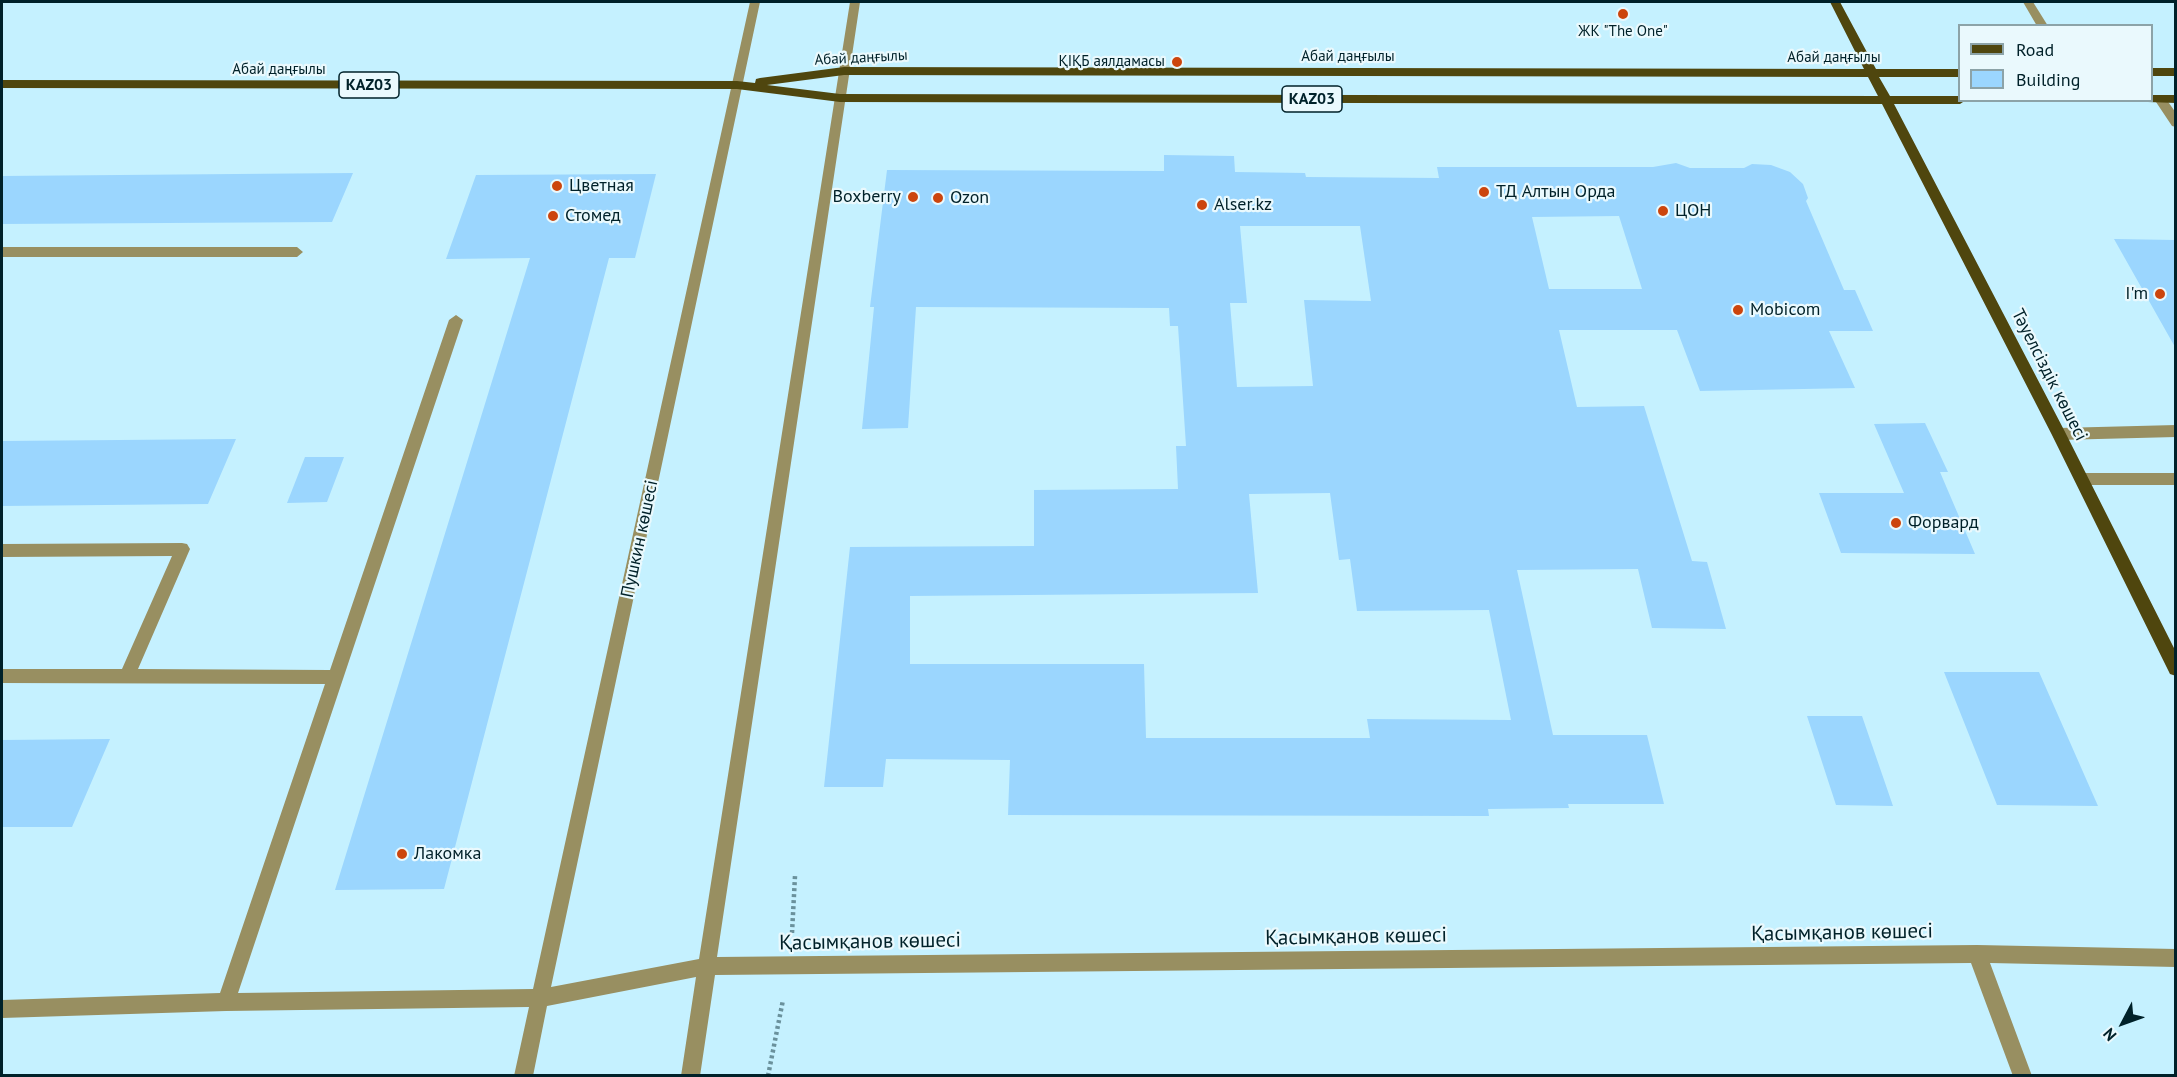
<!DOCTYPE html>
<meta charset="utf-8">
<style>
body{margin:0}
#map{position:relative;width:2177px;height:1077px;overflow:hidden;background:#c5f1ff;font-family:"PT Sans",sans-serif}
canvas{display:block}
.frame{position:absolute;inset:0;border:3px solid #002129;pointer-events:none}
.legend{position:absolute;left:1958px;top:24px;width:195px;height:78px;box-sizing:border-box;background:#eaf9fd;border:2px solid #8ca3a8;margin:0;padding:8px 10px;list-style:none;font-size:18px;color:#002129}
.legend li{display:flex;align-items:center;gap:12px;height:30px}
.legend b{width:30px;border:2px solid #8ca3a8}
.north{position:absolute;left:2093px;top:993px;width:60px;height:60px;-webkit-text-stroke:4px #eaf9fd;paint-order:stroke;rotate:229deg;font-size:16px;font-weight:700;line-height:24px;text-align:center;color:#002129}
.north::after{content:'';display:block;margin:auto;width:21px;height:27px;background:#002129;clip-path:polygon(50% 0,100% 100%,50% 72%,0 100%)}
</style>
<div id="map">
<canvas width="2177" height="1077"></canvas>
<div class="frame"></div>
<ul class="legend">
<li><b style="height:8px;background:#4f460e"></b>Road</li>
<li><b style="height:16px;background:#9bd6fe"></b>Building</li>
</ul>
<div class="north">N</div>
</div>
<script>
const c = document.querySelector('canvas').getContext('2d');
c.lineJoin = 'round';
function paint(path, color) { c.fillStyle = color; c.fill(path, 'evenodd'); }
const toPath = rows => new Path2D(rows.map(r => 'M' + r).join(''));
function strokePath(path, color, width, dash) { c.strokeStyle = color; c.lineWidth = width; c.lineCap = dash ? 'butt' : 'round'; c.setLineDash(dash || []); c.stroke(path); }
function label(font, color, halo, rows, align = 'center') {
  c.font = font + ' "PT Sans",sans-serif'; c.lineWidth = 4.5; c.setLineDash([]); c.textBaseline = 'middle'; c.strokeStyle = halo; c.fillStyle = color; for (const [text, x, y, turn = 0] of rows) {
    c.save(); c.translate(x, y); c.rotate((+turn || 0) * Math.PI / 180); c.textAlign = isNaN(turn) ? turn : align; if (halo) c.strokeText(text, 0, 0); c.fillText(text, 0, 0); c.restore();
  }
}
paint(toPath([
 [1164,155,1234,156,1235,172,1305,173,1306,177,1439,178,1437,167,1653,167,1676,163,1690,168,1744,168,1752,164,1771,165,1790,172,1803,184,1808,198,1806,201,1844,290,1855,290,1873,331,1829,331,1855,388,1700,391,1677,330,1559,330,1577,407,1644,406,1692,561,1707,562,1726,629,1652,628,1638,569,1517,570,1553,735,1647,735,1664,804,1568,804,1569,808,1488,809,1489,816,1008,815,1010,760,886,759,883,787,824,787,850,547,1034,546,1034,490,1178,489,1176,446,1186,446,1178,326,1170,326,1169,308,916,307,908,428,862,429,874,307,870,307,887,170,1164,171],
 [1619,216,1642,289,1549,289,1532,217],
 [1240,226,1360,226,1371,301,1304,300,1313,386,1237,387,1230,303,1247,303],
 [1330,493,1339,560,1350,559,1357,611,1489,610,1511,720,1367,719,1370,738,1146,738,1144,664,910,664,910,596,1258,593,1249,494],
 [353,173,332,222,2,224,2,176],
 [656,174,635,258,609,258,444,889,335,890,530,258,446,259,476,175],
 [2114,239,2175,240,2175,347],
 [1925,423,1948,472,1940,472,1975,554,1841,553,1819,493,1904,493,1874,424],
 [236,439,208,504,2,506,2,441],
 [305,457,344,457,327,502,287,503],
 [1944,672,2039,672,2098,806,1997,805],
 [1807,716,1862,716,1893,806,1836,805],
 [110,739,72,827,2,827,2,740]
]), '#9bd6fe');
strokePath(toPath([
 [792,933,795,876],
 [768,1076,783,1000]
]), '#6a919c', 4.5, [3, 3]);
paint(toPath([
 [750,2,760,2,551,987,699,959,850,2,860,2,717,957,1977,945,2176,949,2176,967,1990,963,2032,1076,2013,1076,1971,963,715,975,700,1076,681,1076,696,977,547,1006,533,1076,514,1076,529,1007,226,1011,2,1018,2,1000,220,993,325,684,2,683,2,669,122,669,172,556,2,557,2,544,182,543,187,544,190,549,138,669,330,670,449,320,456,315,463,320,238,993,533,989,750,2],
 [2023,2,2033,2,2048,26,2037,26,2023,2],
 [2160,95,2164,96,2176,113,2176,127,2172,126,2154,99,2160,95],
 [2,247,297,247,303,252,297,257,2,257,2,247],
 [2176,425,2176,437,2059,440,2054,438,2052,434,2054,430,2059,428,2176,425],
 [2082,473,2176,473,2176,485,2082,485,2077,483,2075,479,2077,475,2082,473]
]), '#988f61');
paint(toPath([
 [1830,2,1840,2,1876,69,1960,69,1960,77,1879,77,1890,96,1960,96,1960,100,1966,100,1960,104,1894,104,2064,430,2176,652,2176,676,2170,674,2052,435,1882,104,840,102,737,89,2,88,2,80,737,81,755,83,756,79,760,78,844,67,1864,69,1830,2],
 [844,75,1868,77,1878,96,840,94,767,85,844,75],
 [2152,68,2176,68,2176,76,2152,76,2152,68],
 [2152,95,2176,95,2176,103,2148,102,2152,100,2152,95]
]), '#4f460e');
for (const [x, y, r, color] of [
 [1623,14,6,"#cc450d"],
 [1177,62,6,"#cc450d"],
 [557,186,6,"#cc450d"],
 [1484,192,6,"#cc450d"],
 [913,197,6,"#cc450d"],
 [938,198,6,"#cc450d"],
 [1202,205,6,"#cc450d"],
 [1663,211,6,"#cc450d"],
 [553,216,6,"#cc450d"],
 [2160,294,6,"#cc450d"],
 [1738,310,6,"#cc450d"],
 [1896,523,6,"#cc450d"],
 [402,854,6,"#cc450d"]
]) { const dot = new Path2D(); dot.arc(x, y, r, 0, 2 * Math.PI); c.fillStyle = color; c.fill(dot); strokePath(dot, '#eaf9fd', 2); }
label('15px', '#002129', '#eaf9fd', [
 ["ЖК \"The One\"",1623,32],
 ["ҚІҚБ аялдамасы",1165,62,"right"]
]);
label('15px', '#002129', '#eaf9fd', [
 ["Абай даңғылы",1348,57],
 ["Абай даңғылы",861,58,-3],
 ["Абай даңғылы",1834,58],
 ["Абай даңғылы",279,70]
]);
for (const [x, y, w] of [
 [369,85,60],
 [1312,99,60]
]) { const box = new Path2D(); box.roundRect(x - w / 2, y - 13, w, 26, 4.5); c.fillStyle = '#eaf9fd'; c.fill(box); strokePath(box, '#002129', 1.5); }
label('bold 16px', '#002129', null, [
 ["KАZ03",369,85],
 ["KАZ03",1312,99]
]);
label('18px', '#002129', '#eaf9fd', [
 ["Цветная",569,186],
 ["ТД Алтын Орда",1496,192],
 ["Boxberry",901,197,"right"],
 ["Ozon",950,198],
 ["Alser.kz",1214,205],
 ["ЦОН",1675,211],
 ["Стомед",565,216],
 ["I'm",2148,294,"right"],
 ["Mobicom",1750,310],
 ["Форвард",1908,523],
 ["Лакомка",414,854]
], 'left');
label('18px', '#002129', '#eaf9fd', [
 ["Тәуелсіздік көшесі",2049,375,63],
 ["Пушкин көшесі",640,539,-78]
]);
label('21px', '#002129', '#eaf9fd', [
 ["Қасымқанов көшесі",1842,933,-1],
 ["Қасымқанов көшесі",1356,937,-1],
 ["Қасымқанов көшесі",870,942,-1]
]);
</script>
